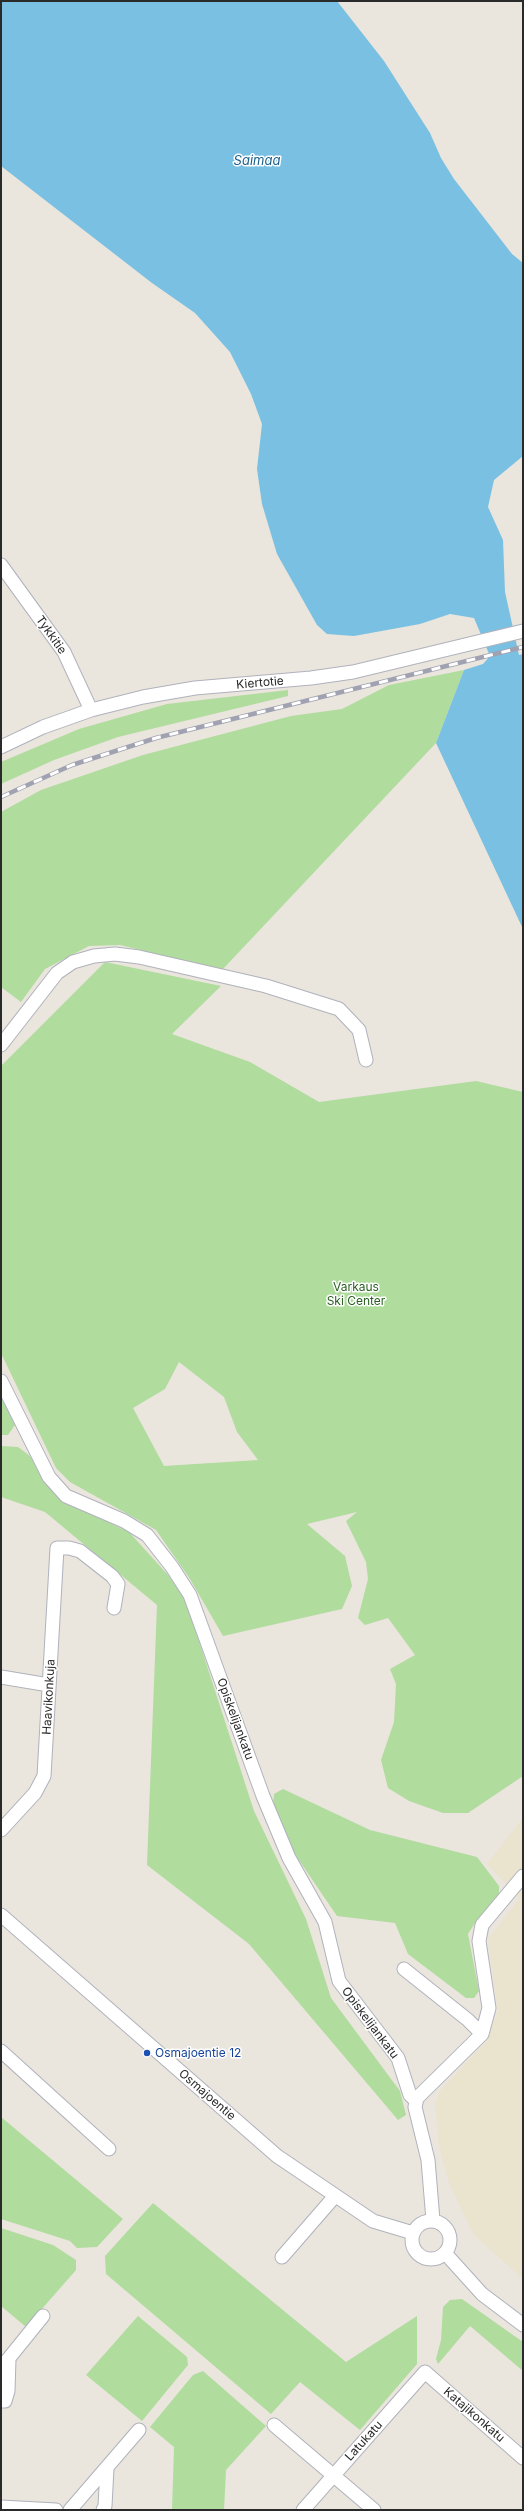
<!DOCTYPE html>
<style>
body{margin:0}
#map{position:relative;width:524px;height:2511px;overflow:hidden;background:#eae5dd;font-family:Inter,sans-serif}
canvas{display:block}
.frame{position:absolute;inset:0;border:2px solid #2a2a2a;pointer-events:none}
</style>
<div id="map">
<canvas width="524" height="2511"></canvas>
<div class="frame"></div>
</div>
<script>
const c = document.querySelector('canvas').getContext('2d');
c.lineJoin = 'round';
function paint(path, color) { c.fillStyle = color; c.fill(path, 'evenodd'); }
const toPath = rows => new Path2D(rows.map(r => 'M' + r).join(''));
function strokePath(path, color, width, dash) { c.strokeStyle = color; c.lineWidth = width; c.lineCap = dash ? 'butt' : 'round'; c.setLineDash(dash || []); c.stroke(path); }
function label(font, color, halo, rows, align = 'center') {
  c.font = font + ' Inter,sans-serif'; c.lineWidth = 3; c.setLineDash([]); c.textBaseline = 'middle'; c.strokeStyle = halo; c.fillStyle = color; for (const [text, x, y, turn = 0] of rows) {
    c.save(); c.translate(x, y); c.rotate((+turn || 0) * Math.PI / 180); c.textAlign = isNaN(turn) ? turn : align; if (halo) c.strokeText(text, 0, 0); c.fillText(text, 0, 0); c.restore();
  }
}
paint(toPath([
 [523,1818,523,2279,474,2235,449,2183,439,2147,435,2106,439,2092,486,2042,498,2010,488,1939,520,1898,487,1864]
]), '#eae3ce');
paint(toPath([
 [464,670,436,743,222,970,120,945,89,946,45,969,21,1002,1,987,1,812,41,790,143,755,291,716,342,709,389,685],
 [288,690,288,696,118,737,54,760,1,784,1,762,79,729,167,704],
 [105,962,221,986,172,1034,250,1062,319,1102,476,1081,523,1092,523,1776,468,1813,443,1813,409,1801,388,1788,381,1760,394,1722,396,1684,390,1669,415,1655,388,1618,365,1625,358,1618,368,1579,366,1562,346,1521,357,1512,307,1524,345,1556,352,1586,342,1609,223,1636,190,1579,156,1530,70,1482,56,1468,1,1353,1,1066],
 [179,1362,224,1397,237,1432,258,1460,164,1466,133,1408,165,1389],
 [1,1397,15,1425,8,1435,1,1435],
 [1,1446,18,1447,30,1456,49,1487,61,1500,129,1532,168,1575,186,1601,254,1811,306,1919,331,1998,400,2091,406,2115,398,2120,249,1944,147,1865,157,1605,45,1512,1,1497],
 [283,1789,370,1830,477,1857,499,1886,499,1897,475,1923,468,1934,479,1991,474,1998,466,1998,408,1954,395,1923,337,1916,292,1850,273,1805,274,1794],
 [1,2117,123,2219,97,2247,77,2248,70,2241,1,2219],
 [153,2203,346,2362,417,2316,417,2364,360,2430,300,2382,271,2414,106,2274,105,2256],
 [1,2228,53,2245,76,2260,76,2270,26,2327,1,2306],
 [462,2299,523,2342,523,2371,470,2326,438,2364,436,2359,441,2340,443,2307,450,2300],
 [138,2316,187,2357,188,2365,142,2421,86,2375],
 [203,2371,266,2426,226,2470,224,2510,172,2510,174,2447,150,2427,193,2375]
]), '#b0dc9e');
paint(toPath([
 [1,1,337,1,384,61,430,133,441,158,454,179,512,254,523,263,523,456,494,480,488,507,503,540,505,592,519,655,523,654,523,929,436,743,464,670,483,664,490,656,474,618,450,614,420,624,354,636,327,634,317,625,277,554,262,504,257,469,262,424,251,394,230,352,195,313,152,283,1,166]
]), '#7ac0e2');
const minor = toPath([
 [1,565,64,652,91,710],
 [1,747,43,727,91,710,143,697,195,688,311,678,353,672,523,631],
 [1,1045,57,973,73,962,94,956,115,954,139,957,266,986,339,1009,359,1030,366,1060],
 [1,1381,49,1477,66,1496,124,1521,147,1535,172,1567,190,1595,263,1796,289,1858,325,1922,339,1981,398,2058,410,2095,416,2101],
 [1,1677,49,1685],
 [1,1830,35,1793,44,1776,57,1548,69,1548,80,1551,112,1576,118,1584,114,1608],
 [1,1915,277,2156,373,2221,413,2233],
 [404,1969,468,2020,482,2034],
 [1,2051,109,2149],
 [433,2220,428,2160,415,2107,417,2098,482,2034,489,2008,479,1941,482,1925,523,1876],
 '412 2240a19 19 0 1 1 38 0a19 19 0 1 1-38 0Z',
 [445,2253,482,2294,523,2325],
 [282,2257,335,2196],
 [1,2368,43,2316],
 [1,2401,5,2401,8,2391,9,2359],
 [274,2425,374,2510],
 [1,2507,56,2510],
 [70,2510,139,2430],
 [103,2510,105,2506,107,2468],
 [303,2510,425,2372,523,2458]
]);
strokePath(minor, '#b0b2bc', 15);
strokePath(minor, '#fff', 13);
const rail = toPath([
 [1,797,72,765,156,738,523,647]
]);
strokePath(rail, '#a0a2b2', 4.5);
strokePath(rail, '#fff', 3, [9]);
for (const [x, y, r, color] of [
 [147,2053,4,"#1a4fb4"]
]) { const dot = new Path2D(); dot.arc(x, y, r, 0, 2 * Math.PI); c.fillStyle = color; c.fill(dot); strokePath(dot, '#fff', 1.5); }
label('12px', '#2a2a2a', '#fff', [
 ["Tykkitie",51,635,55],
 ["Kiertotie",260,683,-5],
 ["Haavikonkuja",49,1697,-87],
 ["Opiskelijankatu",235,1719,70],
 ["Opiskelijankatu",370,2023,53],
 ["Osmajoentie",207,2095,41],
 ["Katajikonkatu",474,2415,41],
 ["Latukatu",364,2441,-48]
]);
label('12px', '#2a5f21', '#fff', [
 ["Varkaus",356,1287],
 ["Ski Center",356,1301]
]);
label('12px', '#164399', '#fff', [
 ["Osmajoentie 12",155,2053]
], 'left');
label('italic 13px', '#1a5f8d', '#fff', [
 ["Saimaa",257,161]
]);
</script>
